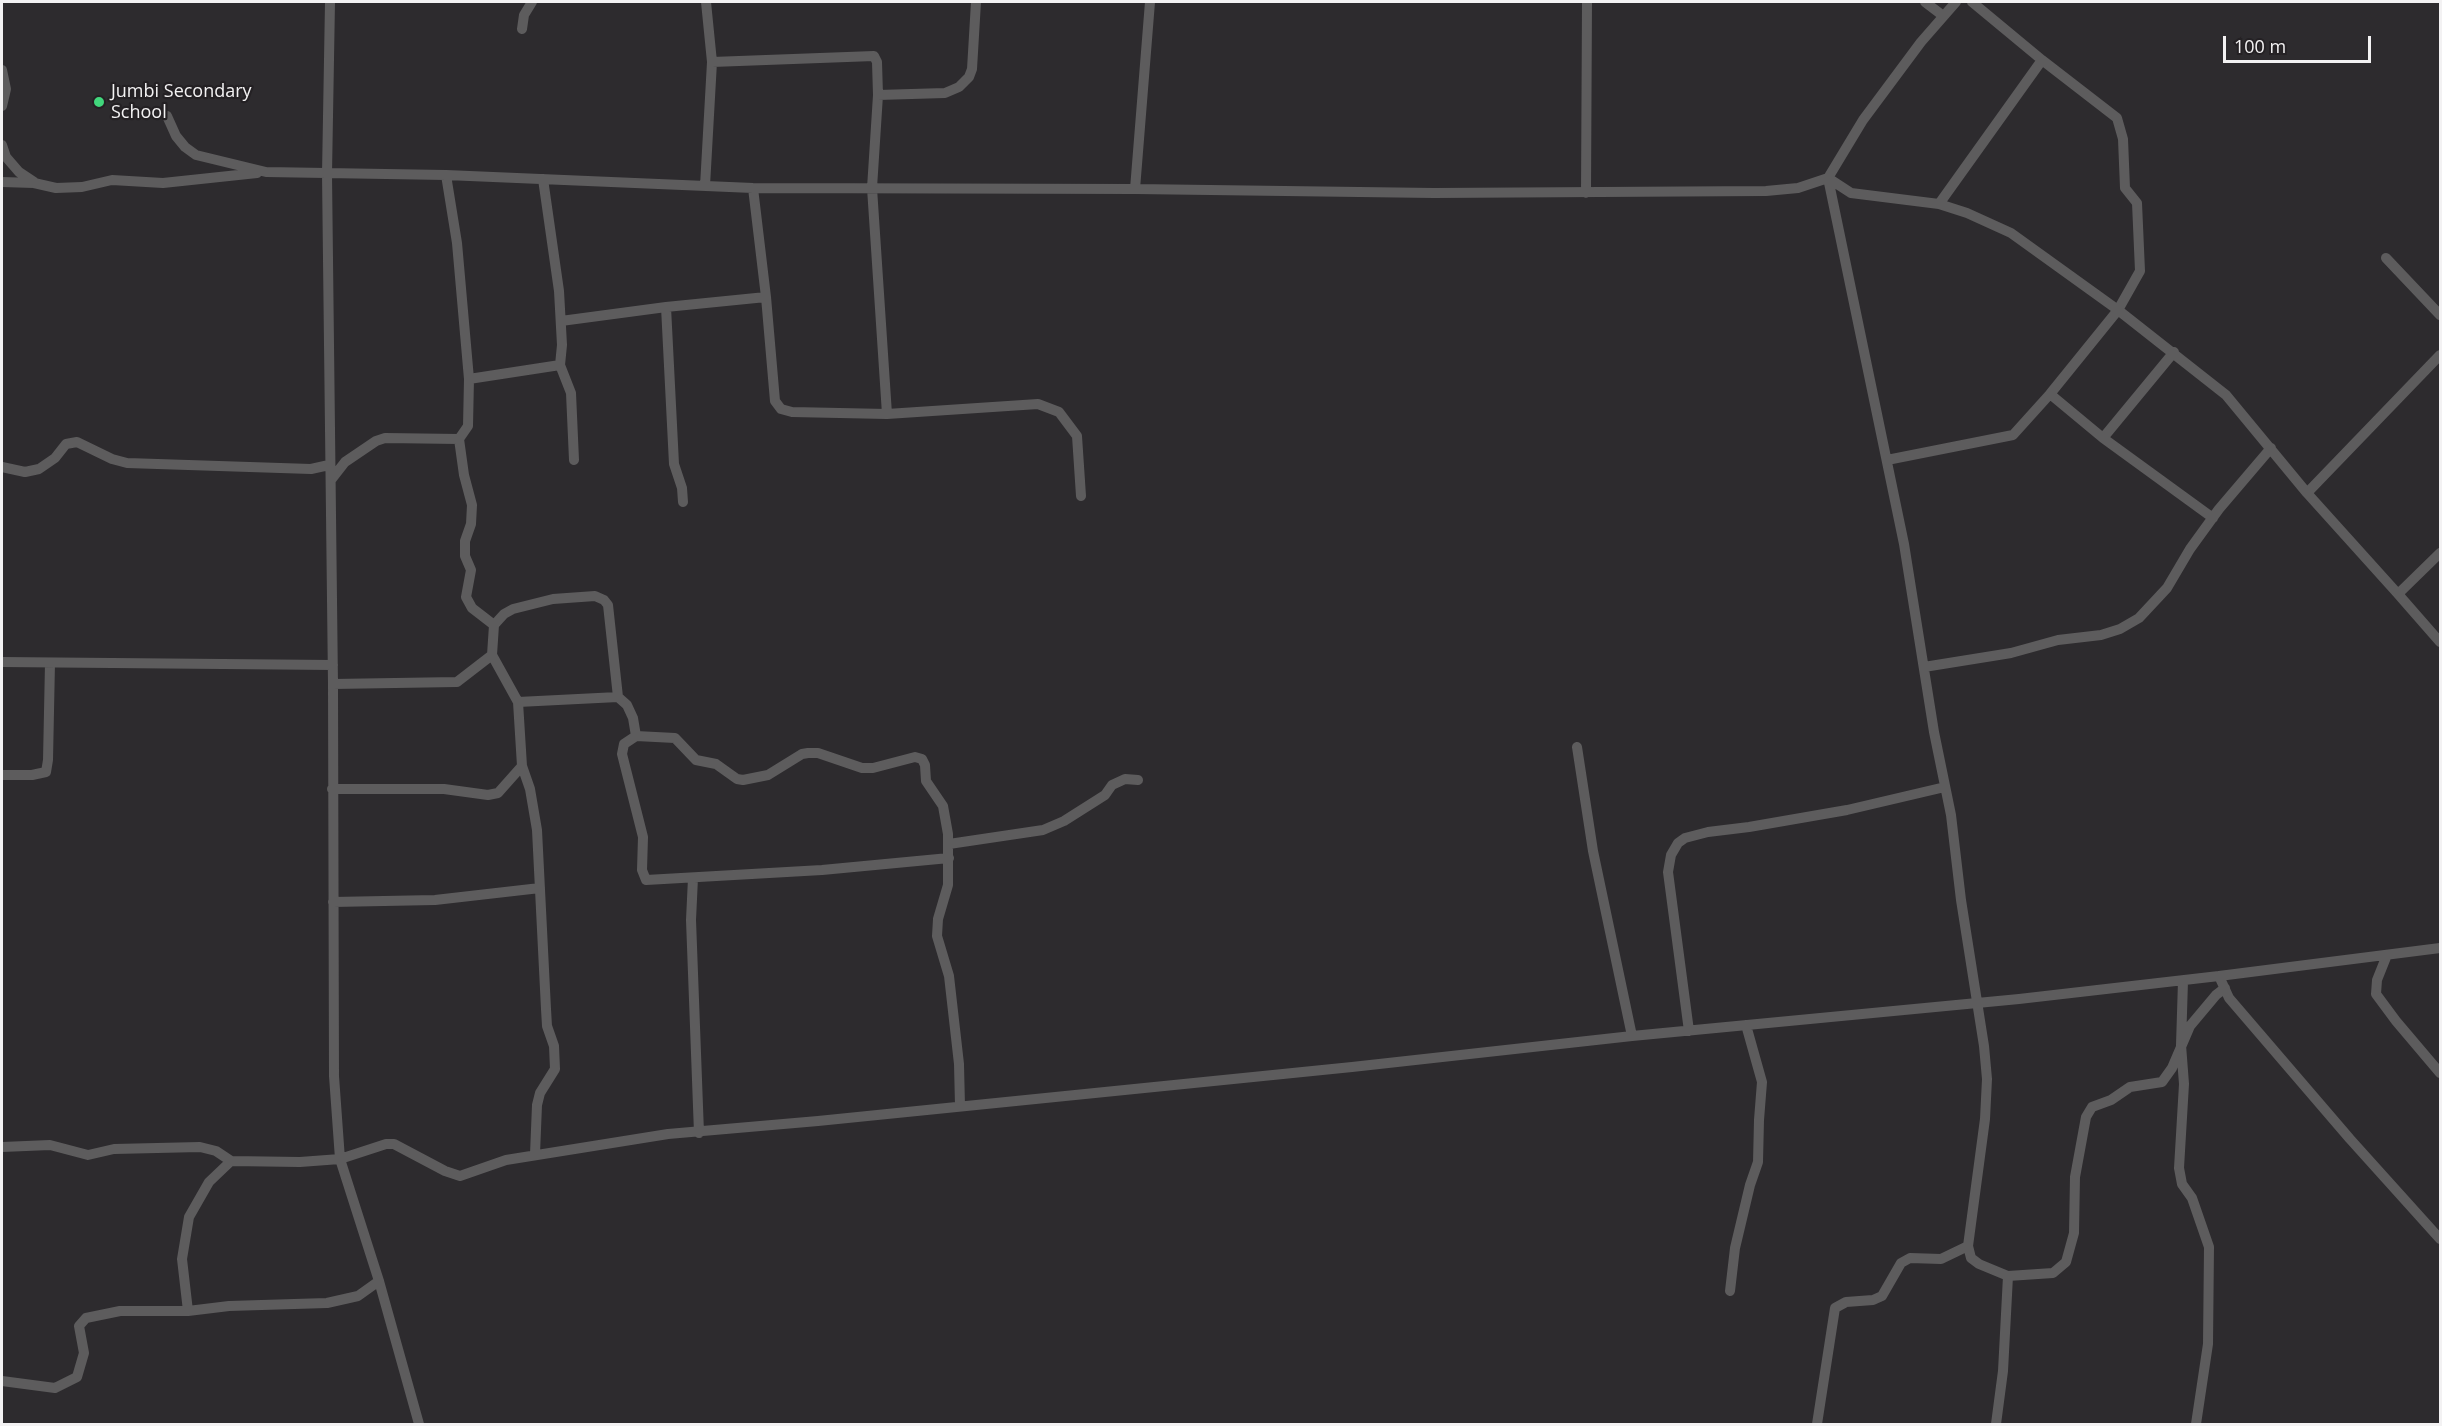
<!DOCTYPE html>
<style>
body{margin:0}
#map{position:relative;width:2442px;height:1426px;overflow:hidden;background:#2d2b2e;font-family:"Open Sans",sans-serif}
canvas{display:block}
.frame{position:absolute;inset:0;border:3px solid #f3f2f3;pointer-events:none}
.scale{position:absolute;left:2223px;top:36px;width:148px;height:27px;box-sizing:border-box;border:3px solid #f3f2f3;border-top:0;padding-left:8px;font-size:18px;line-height:21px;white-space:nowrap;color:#f3f2f3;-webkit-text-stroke:4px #242124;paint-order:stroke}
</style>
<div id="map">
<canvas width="2442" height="1426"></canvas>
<div class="frame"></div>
<div class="scale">100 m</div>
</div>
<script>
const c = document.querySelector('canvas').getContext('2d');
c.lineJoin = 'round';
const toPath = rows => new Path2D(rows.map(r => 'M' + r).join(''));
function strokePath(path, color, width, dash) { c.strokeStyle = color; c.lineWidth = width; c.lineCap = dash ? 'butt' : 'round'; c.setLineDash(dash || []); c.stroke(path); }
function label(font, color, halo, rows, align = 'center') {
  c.font = font + ' "Open Sans",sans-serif'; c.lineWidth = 4.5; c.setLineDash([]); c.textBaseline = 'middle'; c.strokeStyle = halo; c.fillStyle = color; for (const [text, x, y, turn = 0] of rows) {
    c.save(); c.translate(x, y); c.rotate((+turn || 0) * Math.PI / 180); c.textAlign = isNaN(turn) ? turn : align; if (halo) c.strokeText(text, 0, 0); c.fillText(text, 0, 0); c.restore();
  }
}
strokePath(toPath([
 [330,2,327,174,333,684,334,1076,340,1159,379,1281,419,1424],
 [1925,2,1942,15],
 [522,29,524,15,532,2],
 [712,62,874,56,877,62,878,95,872,188,887,414,1038,404,1059,412,1077,436,1081,496],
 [2,70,6,89,2,106],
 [878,95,945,93,959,87,969,77,972,69,976,2],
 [167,116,176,136,185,147,196,155,266,172,446,175,753,188,1135,189,1150,2],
 [2,145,6,157,19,172,34,182],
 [446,175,457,243,469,379,468,426,459,439],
 [1828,178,1904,544,1934,732,1951,815,1961,900,1984,1046,1987,1079,1985,1119,1968,1246,1971,1258,1979,1264,2008,1276,2003,1371,1996,1424],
 [1828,178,1851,193,1939,204,1967,213,2011,233,2118,310,2226,395,2307,493,2398,594,2440,553],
 [543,179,559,291,562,345,560,365,571,393,574,460],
 [2,182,34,183,56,188,82,187,112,180,163,183,257,173],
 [705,186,712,62,706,2],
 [753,188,766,297,775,401,781,409,792,412,887,414],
 [1135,189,1434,193,1766,191,1798,188,1828,178,1863,120,1921,42,1956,2],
 [1586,193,1587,2],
 [1939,204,2042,60,1972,2],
 [2386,258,2440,315],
 [666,307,674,464,682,488,683,502],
 [561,321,666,307,766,297],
 [469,379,560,365],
 [2050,394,2103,438,2213,518],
 [2103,438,2174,352],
 [1887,460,2013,435,2050,394,2118,310,2140,271,2137,203,2125,188,2123,139,2117,118,2042,60],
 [2,467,25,472,39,469,55,458,66,444,77,442,112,459,127,463,311,469,329,465],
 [331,480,345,462,376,441,385,438,459,439,464,475,472,505,471,524,465,541,465,556,471,570,466,597,472,608,494,625,492,655,518,702,522,766,530,789,537,830,546,1009,547,1026,554,1046,555,1069,540,1093,537,1105,535,1154],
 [2307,493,2440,355],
 [2398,594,2440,642],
 [494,625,504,614,513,609,553,599,595,596,604,600,608,605,618,697,627,705,633,718,636,736,624,744,622,754,643,837,642,870,646,880,822,870,949,858],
 [2,662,333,665],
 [1924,667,2011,653,2058,640,2101,635,2120,629,2139,618,2167,588,2190,549,2219,509,2271,448],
 [333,684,457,682,492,655],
 [518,702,618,697],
 [636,736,675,738,696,760,716,764,737,779,743,780,768,775,802,754,808,753,818,753,862,768,873,768,915,757,922,759,925,765,926,781,943,806,948,834,948,885,938,919,937,936,949,976,959,1064,960,1106],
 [1577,747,1593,851,1632,1036],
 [2,775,32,775,46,772,48,760,50,663],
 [332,789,444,789,488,795,498,793,522,766],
 [949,844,1043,830,1064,821,1105,795,1112,785,1125,779,1138,780],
 [693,878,691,920,699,1133],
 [333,902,435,900,540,888],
 [2440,948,2219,976,2229,998,2350,1139,2440,1239],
 [2387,955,2377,980,2376,994,2396,1021,2440,1073],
 [2183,981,2181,1045,2184,1084,2179,1168,2182,1184,2192,1198,2209,1247,2208,1344,2196,1424],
 [1689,1031,1668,872,1671,855,1678,843,1685,838,1708,832,1749,827,1847,810,1945,787],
 [2,1147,50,1145,88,1155,114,1149,200,1147,216,1151,231,1161],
 [2008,1276,2053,1273,2066,1262,2074,1233,2075,1177,2086,1117,2092,1107,2111,1100,2130,1087,2162,1082,2172,1068,2190,1026,2216,995,2225,988],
 [1730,1291,1735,1248,1750,1185,1758,1162,1759,1120,1762,1082,1746,1025],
 [188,1311,229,1306,327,1303,358,1296,379,1281],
 [2,1381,55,1388,77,1377,84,1353,79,1326,86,1318,120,1311,188,1311,182,1259,189,1217,209,1182,231,1161,300,1162,340,1159,386,1144,394,1144,445,1171,460,1176,506,1160,668,1134,818,1121,1352,1067,1632,1036,2019,999,2219,976],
 [1817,1424,1835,1308,1846,1302,1873,1300,1882,1296,1901,1263,1910,1258,1941,1259,1968,1246]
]), '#5d5c5d', 10);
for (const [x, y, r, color] of [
 [99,102,6,"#41d77c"]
]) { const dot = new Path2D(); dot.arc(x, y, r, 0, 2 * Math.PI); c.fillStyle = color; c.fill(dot); strokePath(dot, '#242124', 2); }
label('18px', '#f3f2f3', '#242124', [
 ["Jumbi Secondary",111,92],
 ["School",111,113]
], 'left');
</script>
